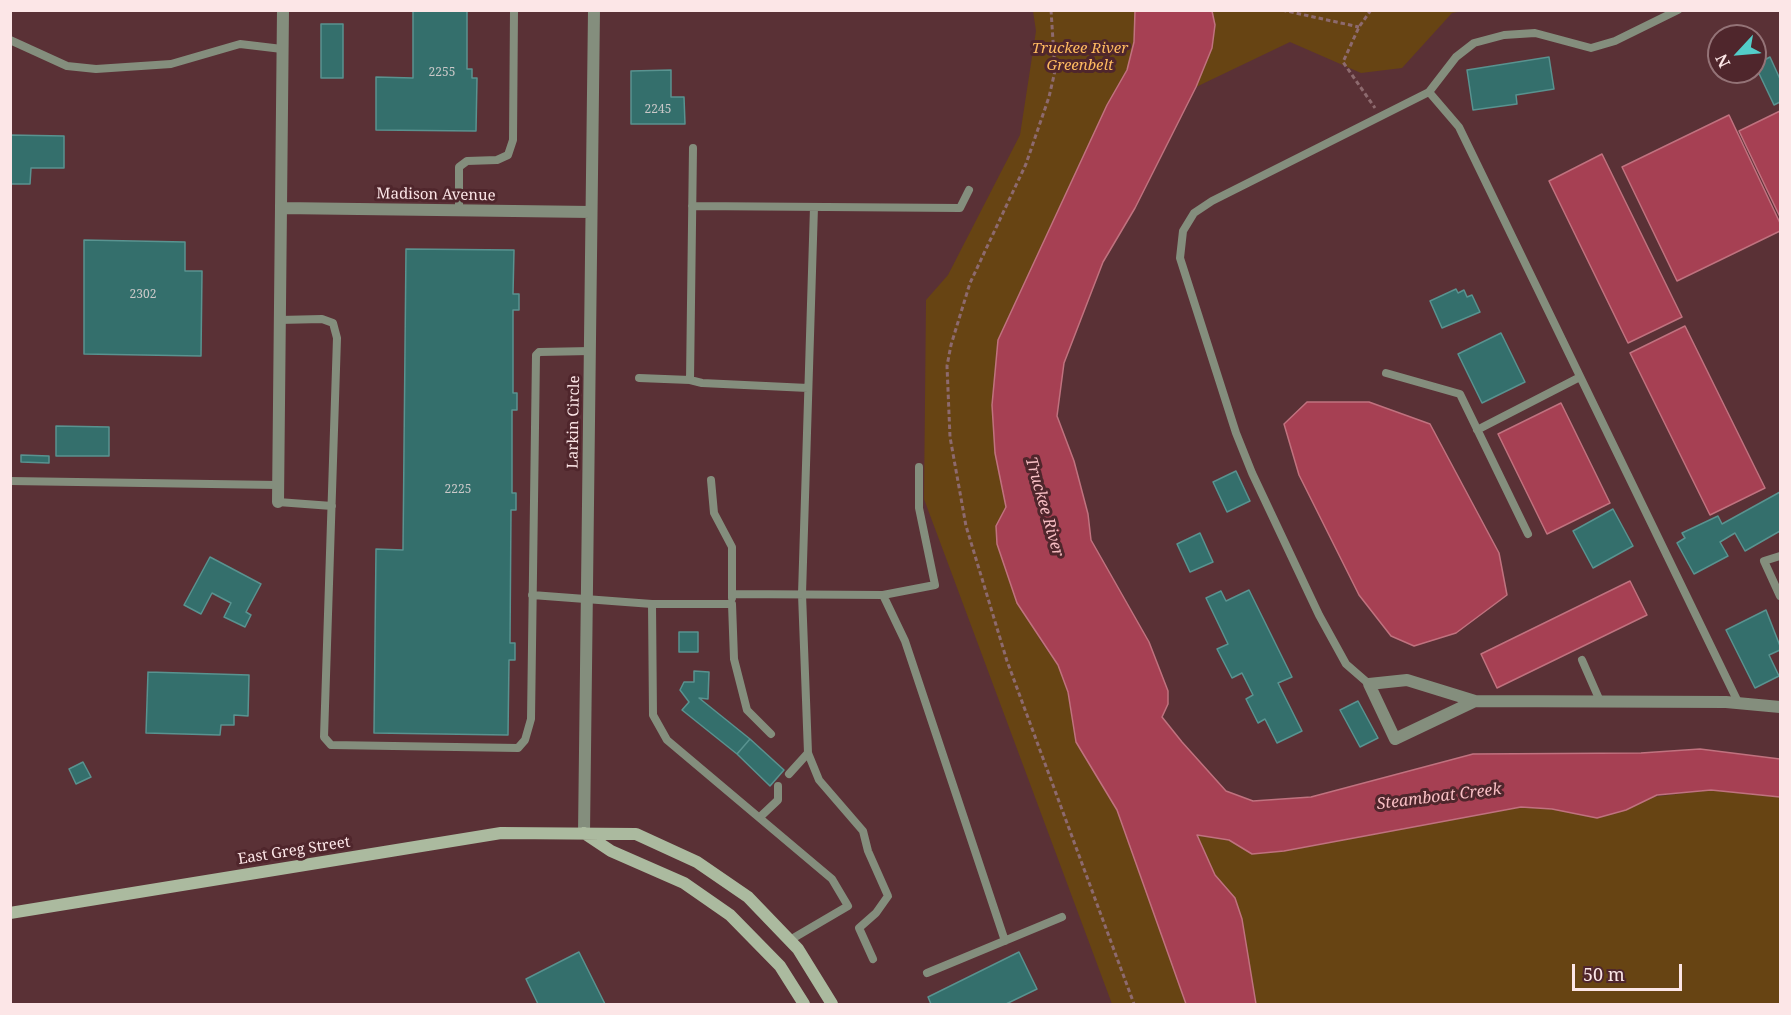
<!DOCTYPE html>
<style>
body{margin:0}
#map{position:relative;width:1791px;height:1015px;overflow:hidden;background:#5a3136;font-family:"Noto Serif",serif}
canvas{display:block}
.frame{position:absolute;inset:0;border:12px solid #fce6e7;pointer-events:none}
.north{position:absolute;left:1707px;top:24px;width:60px;height:60px;box-sizing:border-box;background:#4f262c;border:2px solid #947377;border-radius:50%;rotate:244deg;font-size:16px;font-weight:700;line-height:24px;text-align:center;color:#fce6e7}
.north::after{content:'';display:block;margin:auto;width:21px;height:27px;background:#53cdc9;clip-path:polygon(50% 0,100% 100%,50% 72%,0 100%)}
.scale{position:absolute;left:1572px;top:964px;width:110px;height:27px;box-sizing:border-box;border:3px solid #fce6e7;border-top:0;padding-left:8px;font-size:18px;line-height:21px;white-space:nowrap;color:#fce6e7;-webkit-text-stroke:4px #4f262c;paint-order:stroke}
</style>
<div id="map">
<canvas width="1791" height="1015"></canvas>
<div class="frame"></div>
<div class="north">N</div>
<div class="scale">50 m</div>
</div>
<script>
const c = document.querySelector('canvas').getContext('2d');
c.lineJoin = 'round';
function paint(path, color) { c.fillStyle = color; c.fill(path, 'evenodd'); }
const toPath = rows => new Path2D(rows.map(r => 'M' + r).join(''));
function strokePath(path, color, width, dash) { c.strokeStyle = color; c.lineWidth = width; c.lineCap = dash ? 'butt' : 'round'; c.setLineDash(dash || []); c.stroke(path); }
function label(font, color, halo, rows, align = 'center') {
  c.font = font + ' "Noto Serif",serif'; c.lineWidth = 6; c.setLineDash([]); c.textBaseline = 'middle'; c.strokeStyle = halo; c.fillStyle = color; for (const [text, x, y, turn = 0] of rows) {
    c.save(); c.translate(x, y); c.rotate((+turn || 0) * Math.PI / 180); c.textAlign = isNaN(turn) ? turn : align; if (halo) c.strokeText(text, 0, 0); c.fillText(text, 0, 0); c.restore();
  }
}
paint(toPath([
 [1033,11,1135,11,1134,42,1127,70,1107,105,998,340,995,453,1006,507,996,526,1040,640,1058,665,1068,692,1076,742,1117,810,1186,1004,1112,1004,924,499,926,300,948,275,1020,135,1036,31],
 [1212,11,1463,11,1452,13,1402,68,1361,73,1290,42,1196,87,1212,48,1215,25],
 [1711,790,1780,797,1780,1004,1256,1004,1235,898,1215,875,1196,835,1229,840,1252,854,1284,851,1521,807,1552,809]
]), '#674413');
const water = toPath([
 [1135,11,1212,11,1215,25,1212,48,1196,87,1135,208,1103,262,1064,363,1057,416,1074,461,1088,514,1091,540,1149,642,1168,691,1168,704,1162,717,1182,742,1226,791,1253,801,1311,797,1473,754,1641,753,1700,749,1780,759,1780,797,1711,790,1657,795,1626,810,1597,818,1552,809,1521,807,1284,851,1252,854,1229,840,1197,835,1215,875,1235,898,1242,919,1256,1004,1186,1004,1117,810,1076,742,1068,692,1058,665,1017,603,997,544,996,526,1006,507,995,453,992,405,998,340,1107,105,1127,70,1134,42,1135,11],
 [1780,111,1780,217,1739,131,1780,111],
 [1729,115,1780,223,1780,231,1677,281,1622,167,1729,115],
 [1602,154,1682,317,1628,343,1549,181,1602,154],
 [1685,326,1765,488,1710,515,1630,353,1685,326],
 [1307,402,1369,402,1430,424,1499,553,1507,595,1456,633,1414,646,1391,636,1359,595,1299,475,1284,424,1307,402],
 [1561,403,1610,503,1547,534,1498,434,1561,403],
 [1630,581,1647,615,1497,688,1481,654,1630,581]
]);
paint(water, '#a64053');
strokePath(water, '#c0727f', 1.5);
const building = toPath([
 [413,10,467,10,467,69,472,69,472,78,477,78,476,131,376,130,376,77,413,78,413,10],
 [321,24,343,24,343,78,321,78,321,24],
 [1549,57,1554,89,1516,95,1517,104,1473,110,1467,70,1549,57],
 [1770,57,1780,79,1780,102,1774,105,1755,65,1770,57],
 [671,70,671,97,684,97,685,124,631,124,631,71,671,70],
 [10,135,64,136,64,168,31,168,30,184,10,184,10,135],
 [84,240,185,242,185,271,202,271,201,356,84,354,84,240],
 [406,249,514,250,513,294,519,294,519,310,513,310,513,393,517,393,517,410,512,410,512,493,516,493,516,510,511,510,510,643,515,643,515,660,509,660,508,735,374,733,376,549,403,550,406,249],
 [1456,289,1458,293,1464,290,1467,297,1472,295,1480,312,1442,328,1430,301,1456,289],
 [1501,333,1525,382,1482,403,1458,354,1501,333],
 [56,426,109,427,109,456,56,456,56,426],
 [21,455,49,456,49,463,21,462,21,455],
 [1236,471,1250,501,1227,512,1213,482,1236,471],
 [1780,492,1780,531,1745,551,1735,533,1720,542,1728,556,1694,574,1677,543,1685,538,1682,533,1718,516,1722,524,1780,492],
 [1613,509,1633,546,1593,568,1573,531,1613,509],
 [1200,533,1213,562,1190,572,1177,544,1200,533],
 [210,557,261,584,246,612,251,615,245,627,224,617,231,603,212,593,201,614,184,605,210,557],
 [1249,590,1292,677,1278,683,1302,731,1277,743,1265,719,1258,723,1246,699,1253,695,1242,673,1232,678,1217,649,1228,644,1206,598,1221,591,1226,601,1249,590],
 [1766,610,1780,646,1780,650,1769,655,1779,676,1755,688,1726,630,1766,610],
 [679,632,698,632,698,652,679,652,679,632],
 [694,671,709,672,708,699,699,698,750,739,737,754,682,710,689,702,680,690,684,682,694,682,694,671],
 [148,672,249,675,248,716,234,715,234,725,221,725,220,735,146,733,148,672],
 [1358,701,1378,738,1360,747,1340,710,1358,701],
 [750,739,784,770,770,786,737,754,750,739],
 [83,762,91,777,76,784,69,769,83,762],
 [579,952,605,1004,538,1004,526,979,579,952],
 [1019,952,1037,989,1006,1004,931,1004,928,997,1019,952]
]);
paint(building, '#346f6c');
strokePath(building, '#599390', 1.5);
strokePath(toPath([
 [1051,10,1055,71,1049,97,1026,164,970,283,951,345,947,366,950,437,966,526,1007,661,1134,1004],
 [1282,10,1359,27],
 [1371,10,1359,27,1343,62,1375,108]
]), '#8d6a6e', 3, [4.5, 3]);
strokePath(toPath([
 [1678,10,1615,41,1591,48,1535,33,1504,35,1474,43,1456,57,1429,92,1459,127,1738,702],
 [10,40,67,66,96,69,171,64,240,44,282,49],
 [693,148,690,380,702,383,808,388],
 [692,206,960,208,969,190],
 [814,207,802,594,808,753,819,780,863,831,868,851,888,896,876,913,859,928,873,959],
 [459,211,459,167,467,161,497,160,508,155,513,140,514,10],
 [279,320,322,319,333,323,337,338,324,737,331,745,518,748,525,740,531,719,536,355,539,352,590,351],
 [1386,373,1460,394,1528,534],
 [639,378,690,380],
 [1477,430,1580,377],
 [711,480,714,513,732,547,732,598],
 [10,481,278,485],
 [278,502,332,506],
 [1780,556,1764,561,1780,596],
 [732,594,883,595,905,641,1005,941],
 [532,595,652,604,653,715,667,740,832,879,848,906,790,940],
 [883,595,935,585,919,508,919,467],
 [652,604,732,604,734,659,747,710,771,734],
 [1582,660,1600,701],
 [1369,684,1346,664,1319,615,1252,473,1236,433,1180,258,1183,231,1194,213,1212,201,1429,92],
 [789,774,808,753],
 [760,817,778,800,778,786],
 [927,973,1062,917]
]), '#848e7d', 8);
strokePath(toPath([
 [281,208,591,212],
 [278,502,283,10],
 [1475,701,1395,739,1369,684,1407,680,1475,701,1726,702,1780,707],
 [584,833,594,10]
]), '#848e7d', 12);
strokePath(toPath([
 [584,833,611,851,684,883,730,915,780,966,804,1004],
 [10,913,501,833,636,834,697,862,748,897,798,949,832,1004]
]), '#abba9f', 12);
label('12px', '#cac8c8', null, [
 ["2255",442,73],
 ["2245",658,110],
 ["2302",143,295],
 ["2225",458,490]
]);
label('italic 15px', '#feba60', '#4f262c', [
 ["Truckee River",1080,49],
 ["Greenbelt",1080,66]
]);
label('15px', '#fce6e7', '#4f262c', [
 ["Madison Avenue",436,195,1],
 ["Larkin Circle",574,422,-89],
 ["East Greg Street",294,851,-9]
]);
label('italic 16px', '#f7bec3', '#4f262c', [
 ["Truckee River",1044,507,74],
 ["Steamboat Creek",1439,797,-7]
]);
</script>
